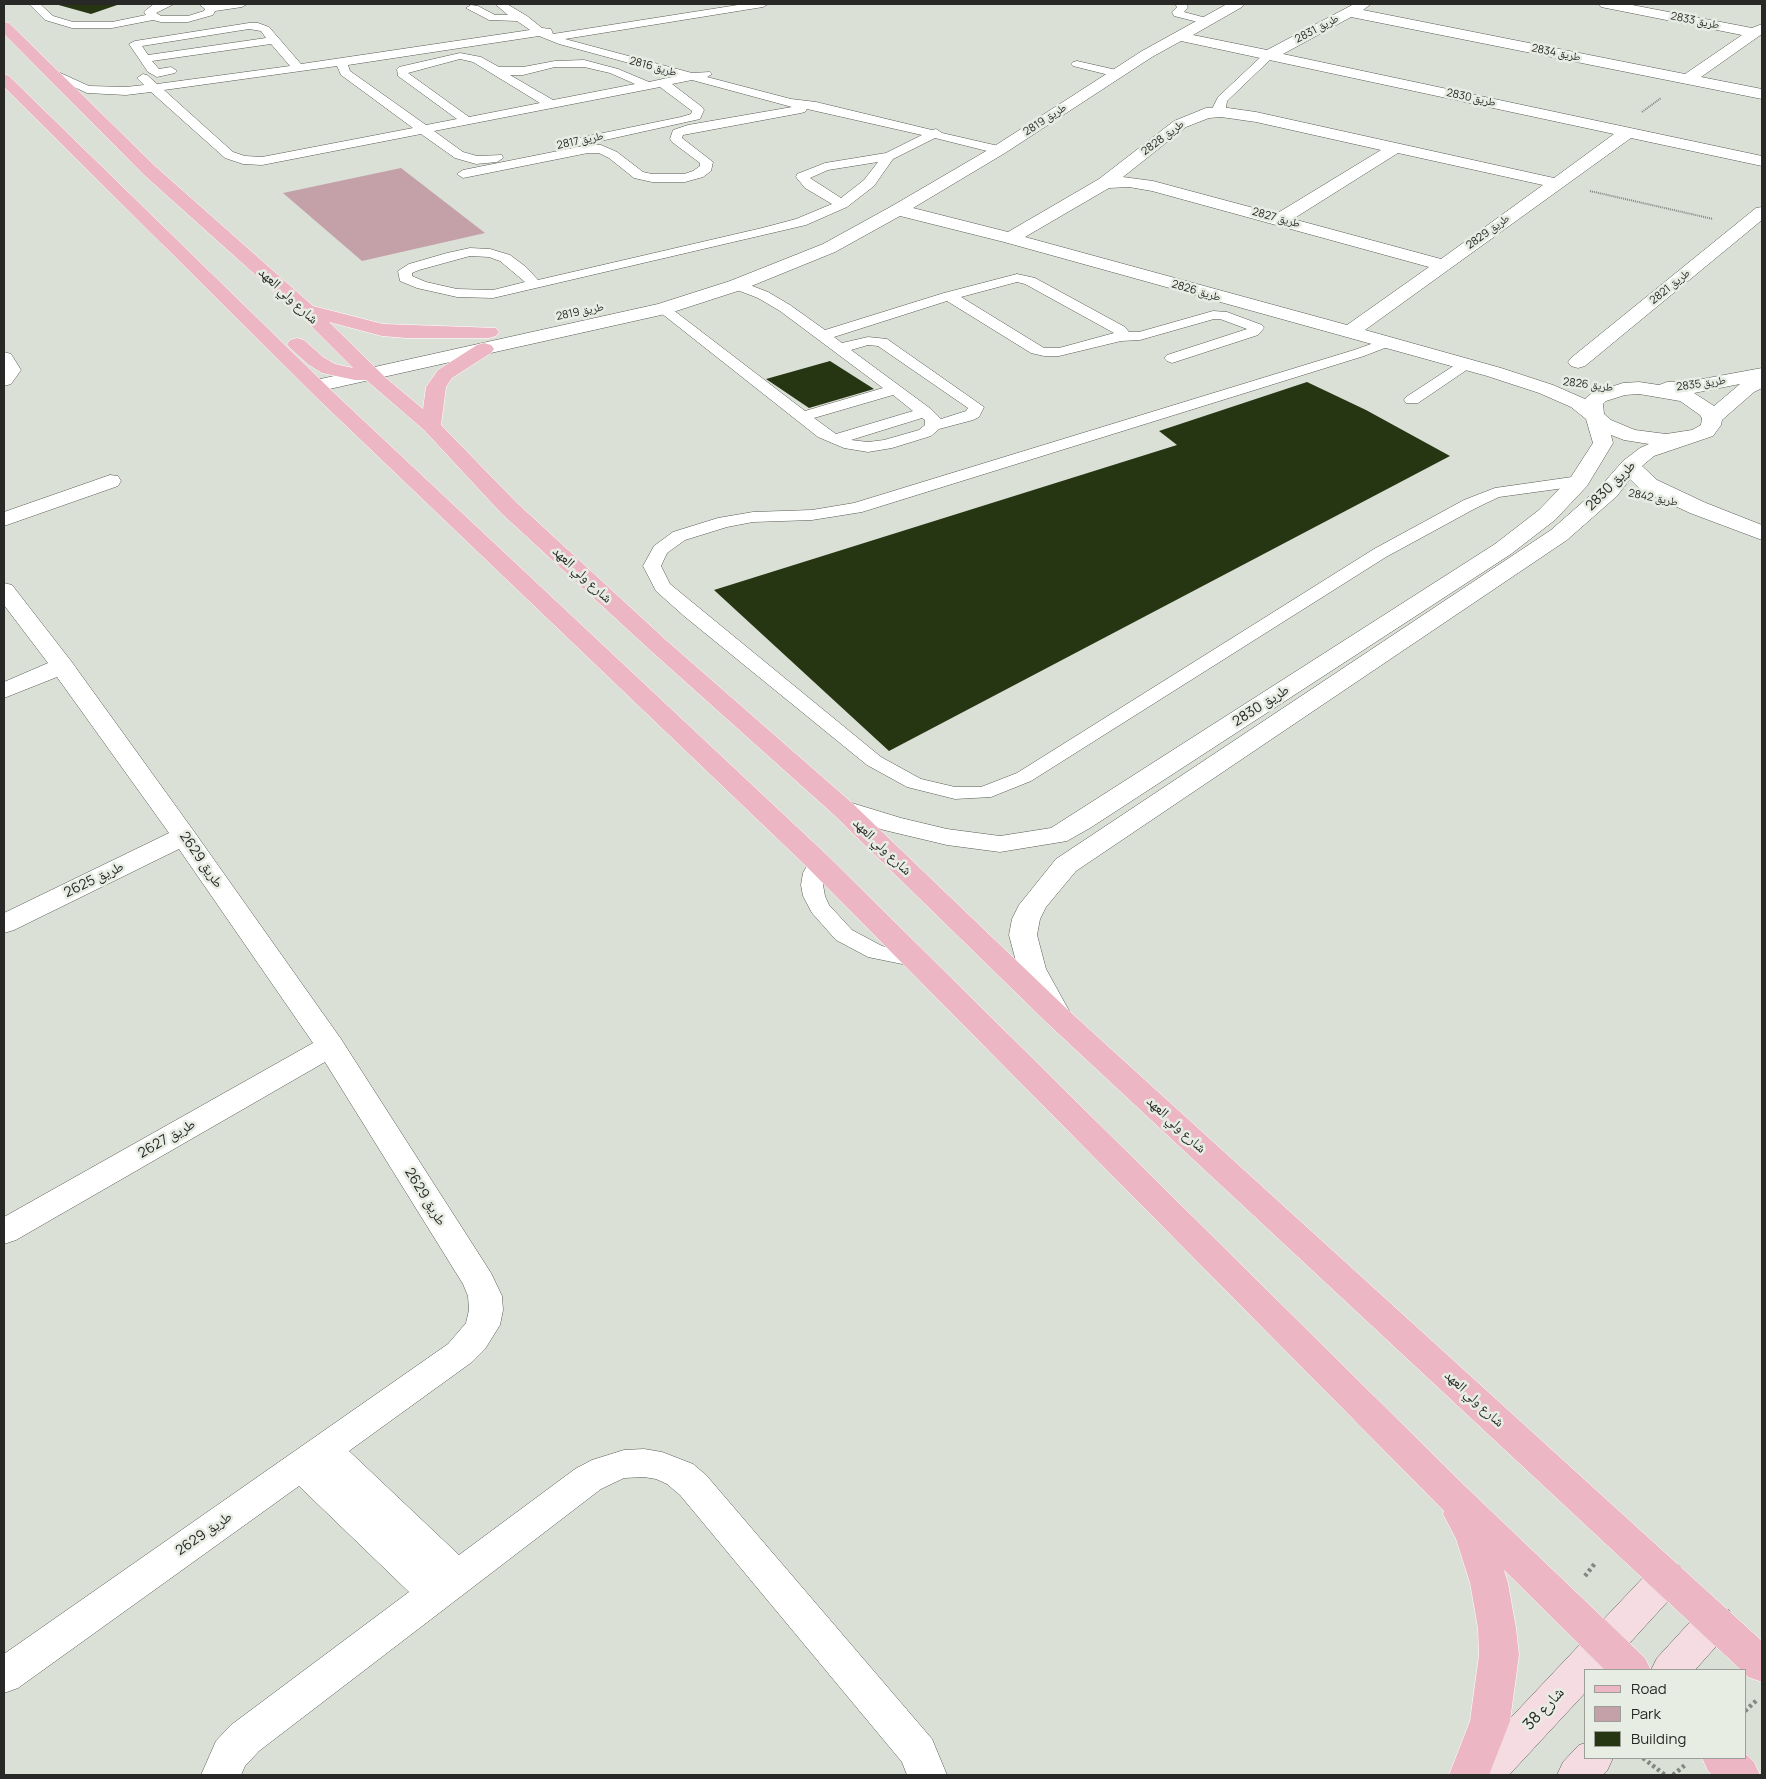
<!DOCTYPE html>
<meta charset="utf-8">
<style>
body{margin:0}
#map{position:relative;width:1766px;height:1779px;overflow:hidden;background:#dbe0d7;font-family:Manrope,sans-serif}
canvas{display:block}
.frame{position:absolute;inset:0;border:5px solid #282926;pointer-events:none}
.legend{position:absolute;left:1584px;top:1669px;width:162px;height:90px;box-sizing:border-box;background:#e8ede4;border:1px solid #9b9f98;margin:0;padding:6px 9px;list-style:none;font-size:15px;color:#282926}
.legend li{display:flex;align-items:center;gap:10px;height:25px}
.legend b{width:25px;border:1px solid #9b9f98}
</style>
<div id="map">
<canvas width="1766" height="1779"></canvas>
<div class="frame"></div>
<ul class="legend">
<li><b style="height:6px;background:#ecb6c4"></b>Road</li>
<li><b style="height:14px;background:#c4a0a8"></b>Park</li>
<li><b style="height:14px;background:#263612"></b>Building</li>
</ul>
</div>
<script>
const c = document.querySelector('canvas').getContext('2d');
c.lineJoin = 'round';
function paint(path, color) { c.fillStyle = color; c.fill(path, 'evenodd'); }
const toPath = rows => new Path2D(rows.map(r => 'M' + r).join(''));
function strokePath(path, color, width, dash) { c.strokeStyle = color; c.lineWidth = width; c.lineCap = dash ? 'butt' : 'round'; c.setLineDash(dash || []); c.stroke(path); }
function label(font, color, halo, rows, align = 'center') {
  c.font = font + ' Manrope,"Noto Naskh Arabic",sans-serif'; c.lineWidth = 5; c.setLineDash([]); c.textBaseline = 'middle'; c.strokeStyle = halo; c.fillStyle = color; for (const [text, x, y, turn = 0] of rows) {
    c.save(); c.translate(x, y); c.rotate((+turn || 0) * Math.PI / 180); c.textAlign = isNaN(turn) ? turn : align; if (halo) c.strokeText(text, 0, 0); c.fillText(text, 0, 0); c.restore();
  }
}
paint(toPath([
 [401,168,485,233,362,261,283,193]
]), '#c4a0a8');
paint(toPath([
 [55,4,120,4,91,14],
 [830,361,874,389,809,408,766,379],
 [1307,382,1366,410,1450,456,889,751,714,590,1177,445,1159,431]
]), '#263612');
const lane = toPath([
 [29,4,40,4,53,16,73,22,112,22,146,15,144,12,146,10,154,4,174,4,156,13,161,16,188,16,204,11,205,9,199,4,247,4,242,7,215,11,213,15,188,22,161,22,153,20,112,28,72,28,45,20,29,4],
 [495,4,507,4,527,16,542,28,551,29,553,34,744,4,768,4,763,7,565,39,692,73,710,72,712,74,707,77,791,99,816,102,932,130,936,129,942,133,1003,147,1005,150,999,154,935,138,893,159,874,186,847,207,806,225,493,298,457,297,417,288,400,281,398,271,409,264,447,253,470,248,490,249,510,255,526,267,538,280,762,228,796,219,832,204,805,188,796,177,797,174,825,163,886,153,922,135,807,109,805,112,801,113,683,135,682,138,713,162,711,171,703,177,685,182,652,182,634,178,609,158,599,153,588,153,463,178,457,174,463,170,588,145,601,145,617,152,643,172,652,174,684,174,693,171,700,166,700,163,672,142,670,139,673,130,688,125,792,107,692,80,672,84,702,107,704,110,700,119,578,146,572,142,574,139,681,117,691,114,692,111,660,87,434,131,463,152,477,156,502,155,503,158,497,162,476,164,455,158,421,134,262,165,243,164,225,158,151,92,126,95,87,93,48,75,46,73,48,71,56,71,89,86,126,87,144,85,137,78,143,74,147,75,157,84,290,66,271,44,152,61,159,69,171,67,177,71,175,73,157,77,148,72,129,44,135,41,249,23,258,23,269,27,301,64,530,30,517,21,489,20,466,8,471,5,478,6,495,15,508,15,495,4],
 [249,29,261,31,266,38,148,55,142,46,249,29],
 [539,36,559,44,677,76,649,82,618,69,584,60,555,61,523,67,499,67,481,57,460,53,399,67,397,69,398,76,457,119,426,125,350,71,348,65,539,36],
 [460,59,473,62,540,103,469,117,408,73,460,59],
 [337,66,341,75,413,128,262,157,245,156,233,152,164,90,337,66],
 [555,67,584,67,610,73,635,84,553,100,510,75,523,75,555,67],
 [878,162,864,180,841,198,810,178,828,170,878,162],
 [470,256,489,257,500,261,525,282,493,290,457,289,426,282,412,276,412,273,419,270,470,256],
 [1175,4,1186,4,1188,7,1184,12,1210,19,1212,21,1206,24,1174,16,1172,12,1177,7,1175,4],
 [1269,52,1275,55,1273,57,1227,101,1225,115,1217,115,1213,107,1218,97,1265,53,1269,52],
 [1077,61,1121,71,1123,73,1117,77,1073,66,1071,64,1073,62,1077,61],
 [1017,274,1035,278,1125,327,1129,332,1139,332,1213,311,1227,312,1262,325,1264,328,1258,335,1172,363,1167,361,1164,358,1167,355,1247,329,1220,319,1214,319,1140,340,1121,341,1059,356,1044,356,1031,353,947,301,834,337,842,343,868,337,887,339,984,407,979,417,973,420,939,429,931,436,892,448,868,452,844,448,818,437,656,309,658,306,668,306,805,411,883,388,780,311,758,298,732,288,730,285,732,282,742,282,768,292,790,305,825,330,944,293,1017,274],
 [1017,282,1025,284,1114,333,1059,348,1044,348,961,297,1017,282],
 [868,345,878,346,968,408,966,411,941,419,931,409,851,350,868,345],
 [893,395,913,411,836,434,814,418,893,395],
 [922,418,925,420,925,425,919,430,884,440,868,442,851,440,922,418],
 [1385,339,1390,340,1392,343,1390,346,1364,356,862,512,812,520,753,522,727,527,685,540,667,553,661,566,670,584,881,757,921,779,955,787,981,787,1017,773,1374,549,1464,500,1495,488,1579,476,1585,478,1587,481,1585,484,1579,486,1499,497,1476,508,1386,557,1031,781,991,797,955,799,907,787,867,765,684,616,656,591,643,566,654,546,673,532,718,518,753,512,812,510,854,503,1354,350,1385,339],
 [1466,359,1471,361,1474,364,1471,367,1418,403,1406,403,1404,400,1406,397,1461,361,1466,359],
 [818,856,825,858,828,862,823,885,825,896,829,905,852,930,882,946,925,955,928,960,925,965,917,967,868,957,836,940,812,913,803,896,801,885,803,873,811,858,818,856]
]);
const street = toPath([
 [1227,4,1244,4,1242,7,1193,35,1267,50,1354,4,1371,4,1363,10,1685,74,1742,35,1606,8,1601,7,1599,4,1627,4,1752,28,1762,24,1762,34,1701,77,1762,89,1762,99,1351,17,1283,54,1762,156,1762,166,1631,138,1365,330,1501,368,1553,385,1585,399,1592,393,1623,383,1639,382,1659,385,1667,382,1686,382,1762,368,1762,388,1754,392,1722,420,1721,425,1713,436,1654,456,1642,466,1657,480,1706,503,1762,525,1762,540,1690,513,1641,490,1630,479,1617,496,1567,540,1076,871,1046,907,1040,919,1037,935,1046,969,1072,1016,1067,1023,1057,1025,1047,1023,1042,1016,1018,969,1009,935,1012,919,1019,905,1056,859,1551,530,1601,486,1623,461,1640,448,1649,444,1624,440,1611,435,1613,443,1587,486,1555,520,1511,554,1090,828,1067,841,1000,852,947,845,884,830,833,814,829,808,833,802,842,800,901,818,947,829,1000,836,1051,828,1495,544,1539,510,1571,477,1593,443,1586,419,1571,407,1539,393,1487,376,1004,242,900,216,835,252,744,289,670,313,316,392,309,390,306,386,309,382,316,380,658,304,730,281,823,244,892,206,993,147,1142,51,1227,4],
 [1181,41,1614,134,1554,178,1256,112,1221,107,1206,108,1174,121,1099,179,1008,232,913,208,1005,153,1152,57,1181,41],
 [1221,117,1256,122,1381,150,1276,214,1153,181,1123,177,1186,127,1209,118,1221,117],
 [1398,153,1543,185,1441,259,1293,219,1398,153],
 [1129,187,1152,191,1429,267,1347,325,1025,237,1109,188,1129,187],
 [1740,384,1714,406,1694,393,1740,384],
 [1639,394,1680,401,1700,415,1702,418,1701,425,1692,430,1666,434,1635,430,1611,420,1604,414,1603,404,1606,401,1625,395,1639,394],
 [1762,207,1762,220,1585,366,1578,368,1571,366,1568,362,1571,358,1756,208,1762,207],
 [4,352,11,354,21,370,11,384,4,386,4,352],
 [110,475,118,476,121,481,118,486,4,526,4,512,110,475],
 [4,583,12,585,71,661,193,830,341,1039,491,1273,502,1296,503,1310,500,1325,485,1349,472,1362,349,1451,459,1555,575,1469,592,1460,624,1450,644,1449,662,1452,693,1464,706,1475,932,1739,947,1775,907,1775,902,1762,680,1495,667,1484,656,1479,644,1477,624,1478,601,1489,259,1751,245,1766,241,1775,201,1775,216,1741,231,1725,409,1592,299,1486,18,1688,4,1693,4,1654,448,1344,466,1323,469,1310,468,1296,463,1284,325,1062,16,1240,4,1244,4,1217,313,1043,179,849,14,930,4,933,4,913,169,833,57,677,4,698,4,682,48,663,4,605,4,583]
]);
const secondary = toPath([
 [1667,1561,1680,1566,1686,1577,1680,1588,1605,1670,1585,1670,1585,1693,1509,1775,1463,1775,1469,1762,1654,1566,1667,1561],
 [1715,1605,1729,1610,1734,1621,1729,1632,1695,1670,1651,1670,1657,1658,1701,1610,1715,1605],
 [1585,1743,1585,1758,1613,1758,1607,1771,1603,1775,1557,1775,1563,1762,1579,1745,1585,1743]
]);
const primary = toPath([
 [4,22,9,23,156,167,313,306,383,324,496,328,499,332,496,336,489,338,406,338,382,336,329,322,386,378,423,409,426,387,438,370,477,345,484,343,491,345,494,349,491,353,452,378,446,387,441,425,517,503,667,641,851,802,1067,1009,1762,1641,1762,1682,1748,1677,1745,1674,1745,1670,1741,1670,1047,1023,833,814,651,651,501,513,424,430,366,380,355,380,322,373,309,365,290,348,287,344,290,340,297,338,304,340,323,357,335,364,353,368,299,314,144,175,4,34,4,22],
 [4,74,9,76,332,391,828,856,1466,1487,1645,1658,1651,1670,1605,1670,1504,1570,1508,1583,1516,1628,1519,1655,1510,1721,1489,1775,1449,1775,1470,1721,1479,1655,1478,1628,1470,1583,1456,1539,1443,1514,1444,1511,808,868,318,399,4,87,4,74],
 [1745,1753,1754,1762,1760,1775,1712,1775,1708,1771,1702,1758,1745,1758,1745,1753]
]);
strokePath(lane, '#575b54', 1);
strokePath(street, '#575b54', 1);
strokePath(secondary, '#575b54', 1);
strokePath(primary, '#fff', 1);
strokePath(toPath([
 [1642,112,1661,98],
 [1590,191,1713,219]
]), '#848781', 2, [1, 1]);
strokePath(toPath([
 [1585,1576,1596,1562],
 [1745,1711,1758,1699],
 [1643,1758,1665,1775],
 [1673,1775,1685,1765]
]), '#848781', 4.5, [3, 3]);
paint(lane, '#fff');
paint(street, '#fff');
paint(secondary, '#f5dbe2');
paint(primary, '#ecb6c4');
label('11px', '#282926', '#e8ede4', [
 ["طريق 2833",1695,21,11],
 ["طريق 2831",1317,29,-28],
 ["طريق 2834",1556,53,11],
 ["طريق 2816",653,67,15],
 ["طريق 2830",1471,98,12],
 ["طريق 2819",1045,120,-33],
 ["طريق 2828",1163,138,-37],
 ["طريق 2817",580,141,-12],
 ["طريق 2827",1276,218,15],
 ["طريق 2829",1488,232,-36],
 ["طريق 2821",1670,287,-39],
 ["طريق 2826",1196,291,16],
 ["طريق 2819",580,312,-12],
 ["طريق 2835",1701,384,-8],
 ["طريق 2826",1588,385,7],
 ["طريق 2842",1653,498,11]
]);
label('14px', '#282926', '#e8ede4', [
 ["شارع ولي العهد",288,296,43],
 ["طريق 2830",1611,486,-45],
 ["شارع ولي العهد",582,575,43],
 ["طريق 2830",1261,706,-33],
 ["شارع ولي العهد",882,847,44],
 ["طريق 2629",201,860,55],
 ["طريق 2625",94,880,-26],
 ["شارع ولي العهد",1176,1125,43],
 ["طريق 2627",167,1139,-30],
 ["طريق 2629",425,1197,58],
 ["شارع ولي العهد",1474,1399,43],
 ["طريق 2629",204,1534,-35]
]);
label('16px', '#282926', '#e8ede4', [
 ["شارع 38",1544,1709,-47]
]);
</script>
